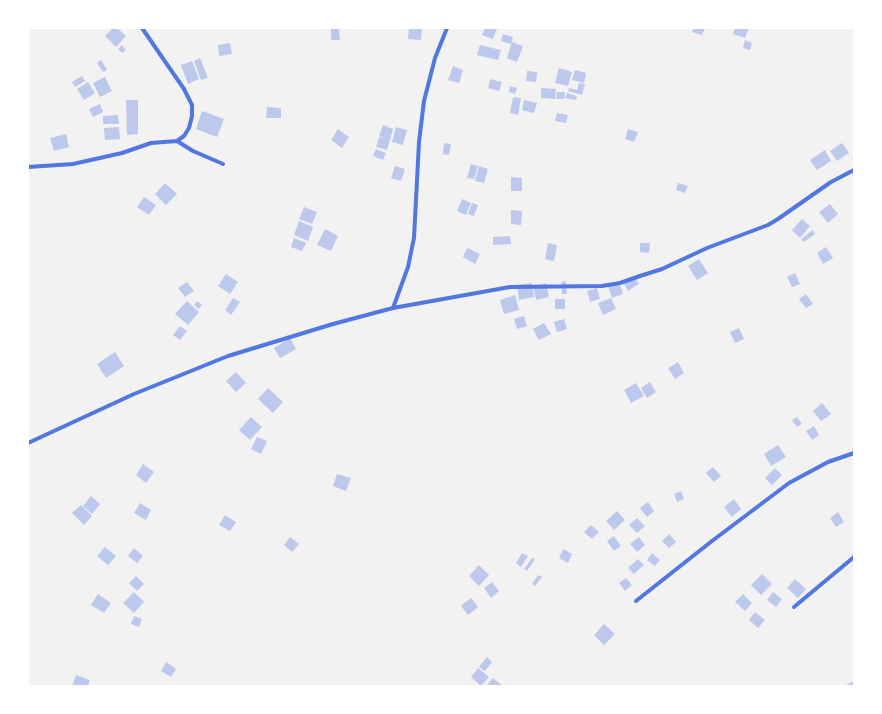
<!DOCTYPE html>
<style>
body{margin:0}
#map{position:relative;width:882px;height:714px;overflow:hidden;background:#f2f2f2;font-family:"Fira Sans Condensed",sans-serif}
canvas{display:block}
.frame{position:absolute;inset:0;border:29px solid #fff;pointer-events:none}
</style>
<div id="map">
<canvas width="882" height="714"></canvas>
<div class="frame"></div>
</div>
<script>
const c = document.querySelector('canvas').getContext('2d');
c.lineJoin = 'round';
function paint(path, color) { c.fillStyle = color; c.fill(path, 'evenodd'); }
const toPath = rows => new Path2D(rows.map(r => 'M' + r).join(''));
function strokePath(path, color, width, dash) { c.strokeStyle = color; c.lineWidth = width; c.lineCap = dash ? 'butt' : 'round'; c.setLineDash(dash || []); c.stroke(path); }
paint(toPath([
 [113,28,117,28,126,36,116,47,105,36],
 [409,28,422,28,421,40,408,39],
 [485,28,493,28,497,29,493,39,482,35],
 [694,28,705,28,702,35,692,32],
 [735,28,749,28,745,38,733,34],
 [331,29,339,29,340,40,331,40],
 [503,34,513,37,511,44,501,41],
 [745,40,752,43,750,50,743,48],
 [512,42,523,46,517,62,507,58],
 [230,43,232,54,219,56,218,45],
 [122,45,126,50,122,53,118,49],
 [480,45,501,50,498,60,477,55],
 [200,58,208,78,201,80,194,61],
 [101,60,107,70,103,72,97,63],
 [192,61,199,79,188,84,181,65],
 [453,66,463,70,459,83,448,80],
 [559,68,572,72,568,86,555,83],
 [575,70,586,73,584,83,572,80],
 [527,71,537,72,536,82,526,81],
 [82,76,85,81,75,87,72,82],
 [105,77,112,91,100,97,93,83],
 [490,79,502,82,499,91,488,88],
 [88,82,95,93,84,100,77,89],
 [579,83,585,84,582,95,568,91,569,88,577,90],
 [510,86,517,88,515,94,509,92],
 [541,88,556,89,555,99,541,98],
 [557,92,565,92,564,99,556,99],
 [567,93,577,96,576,100,565,98],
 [513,97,521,98,518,115,510,113],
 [126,100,138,100,138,134,127,135],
 [524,100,537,103,534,113,522,110],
 [100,104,103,112,93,117,89,109],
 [267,107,281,108,281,118,266,118],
 [202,111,224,119,217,137,196,129],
 [557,113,568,115,566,123,555,121],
 [118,115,119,124,103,124,103,116],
 [383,125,393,129,387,150,376,147,379,137,385,139,379,136],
 [119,127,120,139,105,140,104,128],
 [396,127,407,130,403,145,392,142],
 [338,129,349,137,342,148,331,140],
 [628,129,638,132,634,142,625,139],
 [66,134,69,147,54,151,50,138],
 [444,143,451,144,449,155,443,154],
 [842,143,849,153,837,161,830,151],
 [376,149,386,153,383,160,373,156],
 [825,150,831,161,817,170,810,160],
 [471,164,478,166,474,179,467,178],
 [395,166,405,169,401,181,391,178],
 [479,166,488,169,484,183,475,181],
 [511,177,522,178,522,191,511,191],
 [165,183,177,194,166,205,155,194],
 [678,183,688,186,685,193,676,190],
 [144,197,156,205,149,215,137,207],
 [462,199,471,203,466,215,457,211],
 [472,203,478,205,474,216,468,214],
 [830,204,838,214,828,223,819,212],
 [304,207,317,212,312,224,299,219],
 [511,210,522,211,521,225,511,224],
 [802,219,810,226,800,238,792,230],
 [299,221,313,227,308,241,294,235],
 [325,229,338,236,331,251,317,245],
 [813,230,815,234,804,242,801,239],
 [510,236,511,244,493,245,493,237],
 [294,238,306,243,302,251,291,247],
 [548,243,557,245,554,261,545,259],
 [640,243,650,243,649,253,640,252],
 [826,247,833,258,823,264,817,253],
 [467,248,480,254,475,264,463,257],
 [699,259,708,273,697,280,688,266],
 [795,273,800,284,792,287,787,277],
 [226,274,238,282,230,294,218,286],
 [635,277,639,284,628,291,624,284],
 [566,281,567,294,562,294,561,282],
 [187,282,194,291,185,297,178,288],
 [619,282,623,294,612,298,608,286],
 [532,283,534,297,519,300,517,285],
 [546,283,549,297,536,300,533,286],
 [597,288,600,299,590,302,587,291],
 [806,294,813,304,806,308,799,299],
 [515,295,519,310,504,314,500,300],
 [233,298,240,302,231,315,225,310],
 [611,298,616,309,603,315,598,303],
 [555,299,565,299,565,309,555,309],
 [187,301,199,312,188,325,175,314],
 [197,301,202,305,199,309,194,305],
 [524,316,527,326,517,329,514,319],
 [564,319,567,329,557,332,554,322],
 [544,323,551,334,539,340,533,329],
 [180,326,187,331,180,340,173,335],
 [739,328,744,339,735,343,730,332],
 [290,338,296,349,280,358,274,348],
 [115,352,124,366,106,378,97,364],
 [678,362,684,373,675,379,668,368],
 [236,372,246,383,236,392,226,381],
 [650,382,656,392,647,398,641,388],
 [636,383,644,396,631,403,624,390],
 [268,388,283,402,273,413,258,399],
 [822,403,831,414,821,421,813,411],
 [251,417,262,427,250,440,239,430],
 [797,417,802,424,797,427,792,420],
 [814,426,819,435,812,440,806,431],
 [257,437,267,441,261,454,251,449],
 [778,445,786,457,771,466,764,454],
 [143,464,154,472,146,483,136,475],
 [713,467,721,476,714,482,706,473],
 [775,468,782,475,772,485,765,478],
 [337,474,351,478,346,491,333,486],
 [681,491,684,499,677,502,674,494],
 [91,496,100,504,92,514,83,506],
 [734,499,741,509,732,517,724,507],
 [648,502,654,511,647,517,640,508],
 [140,503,151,510,146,520,134,513],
 [81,505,92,516,84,525,72,513],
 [617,511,625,520,614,530,606,521],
 [838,512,844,522,836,527,830,518],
 [225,515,236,522,230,531,219,525],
 [637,518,645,526,637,533,629,525],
 [591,525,599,532,592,539,584,532],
 [669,534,676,542,669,548,662,541],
 [614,536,621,546,614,551,607,541],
 [290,537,299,544,292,552,284,545],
 [639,537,645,545,637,552,630,544],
 [105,547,116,556,108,565,97,556],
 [134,548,143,556,137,563,128,556],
 [563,549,572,554,568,563,559,558],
 [522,553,528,556,521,567,516,563],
 [652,553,660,560,655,566,647,560],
 [532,558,535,559,527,571,524,569],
 [638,559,644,565,634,574,628,568],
 [479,565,489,575,479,586,469,576],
 [762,574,772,584,761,595,751,585],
 [538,575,542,577,535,586,532,584],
 [136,576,144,584,137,591,129,583],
 [626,578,632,585,625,591,619,583],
 [795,579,806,589,798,598,787,588],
 [492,582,499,591,491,598,484,588],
 [134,592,144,602,134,613,123,603],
 [773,592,782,599,776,607,767,600],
 [98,594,111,603,104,613,91,605],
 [743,594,752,603,745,611,735,602],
 [471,598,478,607,468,615,461,606],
 [755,612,765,620,758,628,749,620],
 [134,616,142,619,139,627,131,624],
 [604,624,615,634,604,645,594,635],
 [487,657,492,662,485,671,479,667],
 [166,662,176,669,171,677,161,671],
 [478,668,489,677,481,686,471,677],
 [76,675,90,680,88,686,72,686],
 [493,678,503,686,486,686],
 [854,681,854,686,847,686,846,685]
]), '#bdc9ec');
strokePath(toPath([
 [177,141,193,151,223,164],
 [28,167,73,164,122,153,151,143,177,141,184,136,189,128,192,116,192,105,184,89,142,28],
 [393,308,408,267,414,238,419,142,424,101,435,58,447,28],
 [28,443,134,394,228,356,333,324,393,308,510,287,602,286,620,283,640,276,662,269,707,248,768,225,778,219,831,182,854,170],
 [636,601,712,541,789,483,828,462,854,453],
 [794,607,854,557]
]), '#5277de', 4);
</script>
